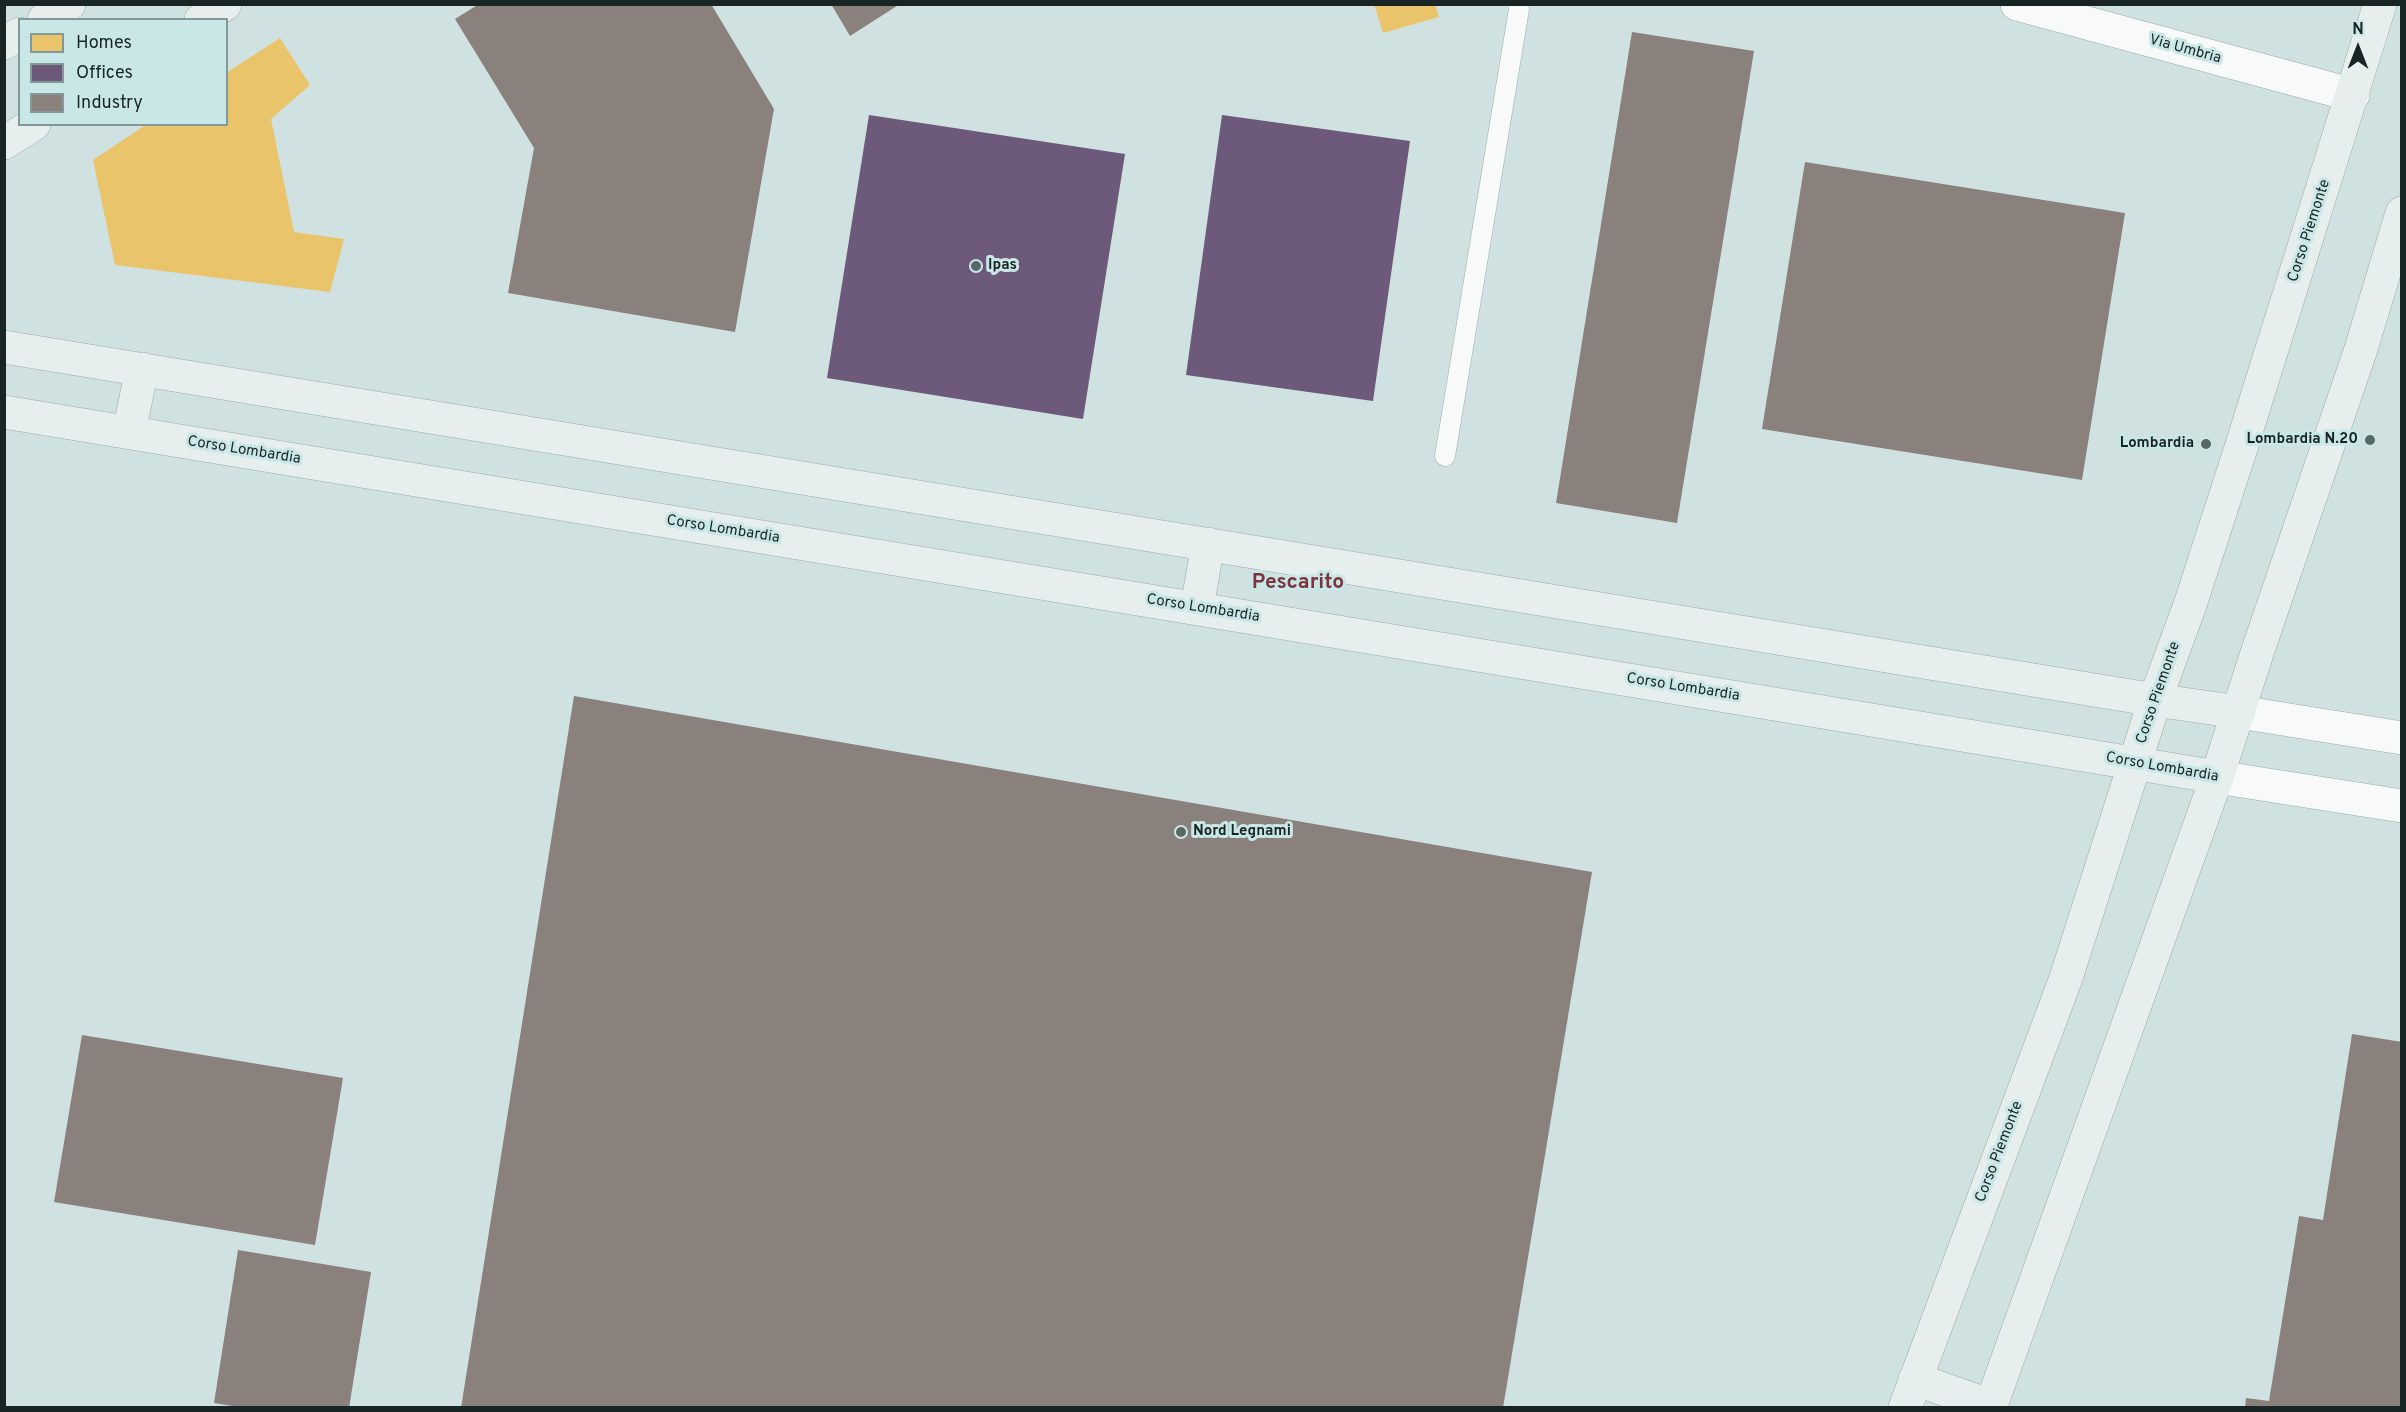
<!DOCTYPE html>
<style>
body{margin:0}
#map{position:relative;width:2406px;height:1412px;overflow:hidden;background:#d0e1e1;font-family:Overpass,sans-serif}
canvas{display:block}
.frame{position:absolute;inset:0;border:6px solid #192424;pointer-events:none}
.legend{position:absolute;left:18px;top:18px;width:210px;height:108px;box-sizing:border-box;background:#cae7e7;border:2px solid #839999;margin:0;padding:8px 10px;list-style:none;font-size:18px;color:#192424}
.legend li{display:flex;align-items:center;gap:12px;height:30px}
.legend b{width:30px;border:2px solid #839999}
.north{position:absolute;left:2328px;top:18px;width:60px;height:60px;-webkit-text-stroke:4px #cae7e7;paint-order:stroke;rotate:0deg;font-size:16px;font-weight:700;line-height:24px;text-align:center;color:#192424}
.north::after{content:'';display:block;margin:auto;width:21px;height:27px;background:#192424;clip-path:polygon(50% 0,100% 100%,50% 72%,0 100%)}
</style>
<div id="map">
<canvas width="2406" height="1412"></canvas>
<div class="frame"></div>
<ul class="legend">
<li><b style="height:16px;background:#e9c46a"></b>Homes</li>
<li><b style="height:16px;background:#6d597a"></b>Offices</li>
<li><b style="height:16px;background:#8a817c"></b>Industry</li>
</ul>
<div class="north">N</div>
</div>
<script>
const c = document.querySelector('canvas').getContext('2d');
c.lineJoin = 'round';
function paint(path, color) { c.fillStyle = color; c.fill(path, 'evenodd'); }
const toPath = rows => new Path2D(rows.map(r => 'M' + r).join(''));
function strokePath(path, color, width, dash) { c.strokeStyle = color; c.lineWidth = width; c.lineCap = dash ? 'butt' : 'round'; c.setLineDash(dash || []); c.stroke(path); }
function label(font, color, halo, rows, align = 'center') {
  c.font = font + ' Overpass,sans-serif'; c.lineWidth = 6; c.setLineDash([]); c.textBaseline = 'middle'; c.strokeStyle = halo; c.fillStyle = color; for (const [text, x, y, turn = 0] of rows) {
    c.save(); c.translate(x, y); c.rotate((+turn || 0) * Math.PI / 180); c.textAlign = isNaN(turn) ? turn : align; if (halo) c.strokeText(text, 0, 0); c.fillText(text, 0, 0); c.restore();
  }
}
paint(toPath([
 [1374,4,1435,4,1439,17,1383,33],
 [280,38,310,85,271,119,294,232,344,239,330,292,115,265,93,160,147,124,226,124,226,73]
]), '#e9c46a');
paint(toPath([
 [869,115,1125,154,1083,419,827,378],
 [1222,115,1410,141,1373,401,1186,375]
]), '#6d597a');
paint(toPath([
 [479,4,711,4,774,109,735,332,508,293,534,148,455,19],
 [831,4,900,4,850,36],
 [1632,32,1754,51,1677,523,1556,503],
 [1805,162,2125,213,2082,480,1762,429],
 [574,696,1592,872,1503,1408,461,1408],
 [2352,1034,2402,1042,2402,1408,2245,1408,2246,1398,2269,1401,2299,1216,2323,1220],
 [82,1035,343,1078,315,1245,54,1202],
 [238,1250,371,1272,349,1408,245,1408,214,1403]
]), '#8a817c');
const lane = toPath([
 [1445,456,1519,9,1518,4]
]);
const street = toPath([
 [2017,4,2353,95],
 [2239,712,2402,738],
 [2217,777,2402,806]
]);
const secondary = toPath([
 [44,20,69,4],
 [201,20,225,4],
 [4,43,20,34],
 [4,143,34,124],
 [4,347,2155,700,2239,712],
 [4,412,2217,777],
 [129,432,142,369],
 [1197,608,1208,544],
 [1915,1379,1991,1406],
 [1905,1408,2066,978,2155,700,2190,605,2241,448,2380,4],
 [1990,1408,2217,777,2258,650,2361,349,2402,213]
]);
strokePath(lane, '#9ba8a8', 21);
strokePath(street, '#9ba8a8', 34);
strokePath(secondary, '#9ba8a8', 34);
strokePath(lane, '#f8fafa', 20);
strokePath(street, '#f8fafa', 33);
strokePath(secondary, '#e7eeee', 33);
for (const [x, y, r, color] of [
 [976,266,6,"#596666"],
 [2370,440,6,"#596666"],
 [2206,444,6,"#596666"],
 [1181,832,6,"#596666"]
]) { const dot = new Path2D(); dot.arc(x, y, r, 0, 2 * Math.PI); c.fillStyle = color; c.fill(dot); strokePath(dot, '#cae7e7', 2); }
label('15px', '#192424', '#cae7e7', [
 ["Via Umbria",2185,50,15],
 ["Corso Piemonte",2310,231,-72],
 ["Corso Lombardia",244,451,9],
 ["Corso Lombardia",723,530,9],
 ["Corso Lombardia",1203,609,9],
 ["Corso Lombardia",1683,688,9],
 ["Corso Piemonte",2159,693,-71],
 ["Corso Lombardia",2162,768,10],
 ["Corso Piemonte",2000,1152,-69]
]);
label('bold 15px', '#192424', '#cae7e7', [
 ["Ipas",988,266],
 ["Lombardia N.20",2358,440,"right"],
 ["Lombardia",2194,444,"right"],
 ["Nord Legnami",1193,832]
], 'left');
label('bold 21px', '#7c343e', '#cae7e7', [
 ["Pescarito",1298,584]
]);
</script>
